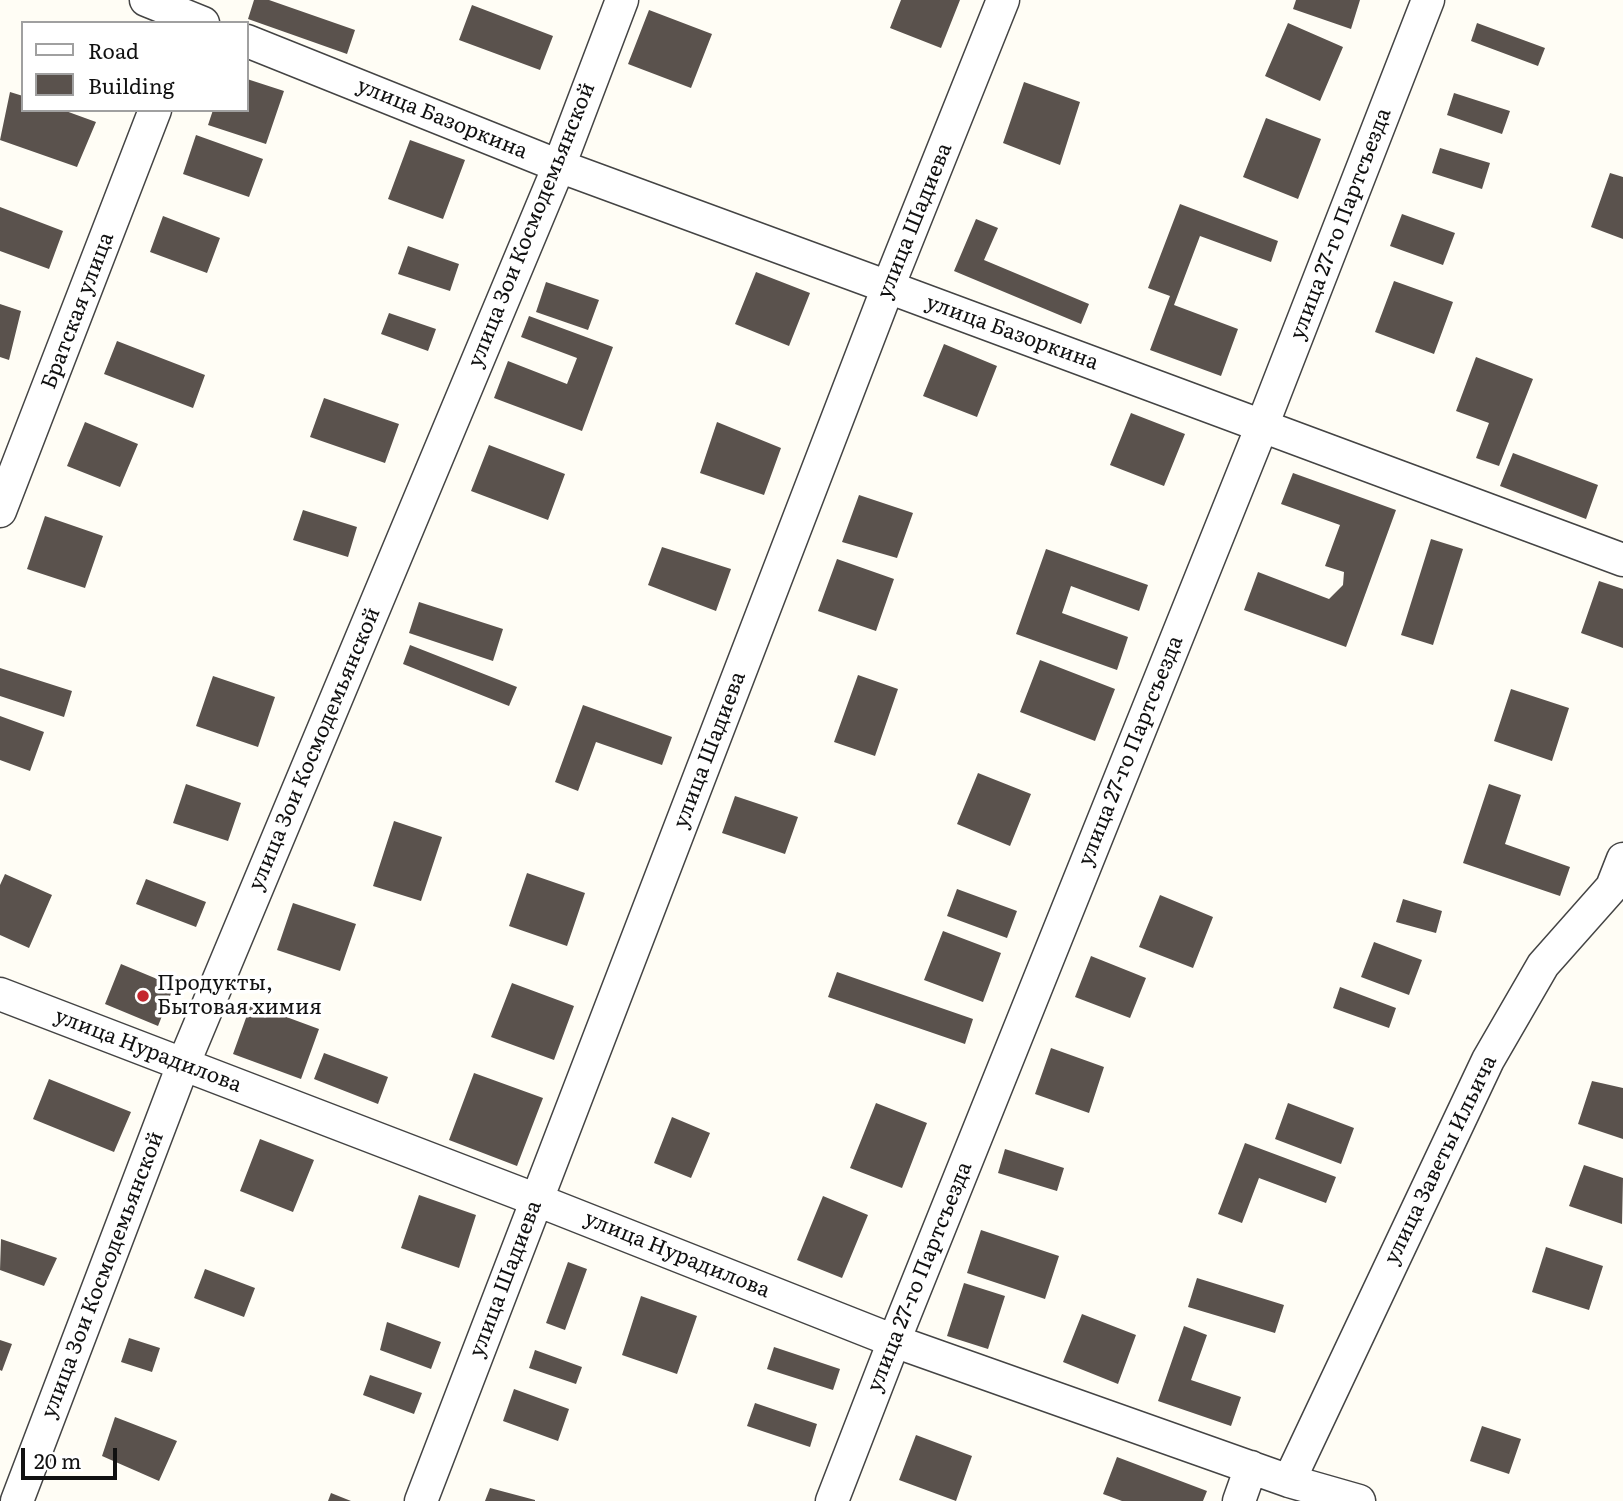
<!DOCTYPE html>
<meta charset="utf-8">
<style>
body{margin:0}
#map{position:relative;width:1623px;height:1501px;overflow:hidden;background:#fffdf5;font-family:Literata,serif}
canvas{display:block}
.legend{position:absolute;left:21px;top:21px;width:228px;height:91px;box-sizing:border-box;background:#fff;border:2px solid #a0a0a0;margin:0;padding:9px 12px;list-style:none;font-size:21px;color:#111}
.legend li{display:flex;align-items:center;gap:14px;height:35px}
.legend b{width:35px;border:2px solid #a0a0a0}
.scale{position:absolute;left:21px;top:1448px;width:96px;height:32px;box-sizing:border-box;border:4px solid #111;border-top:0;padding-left:9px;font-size:21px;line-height:24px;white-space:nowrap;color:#111;-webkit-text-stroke:5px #fff;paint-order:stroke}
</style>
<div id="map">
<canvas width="1623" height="1501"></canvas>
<ul class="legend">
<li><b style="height:9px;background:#fff"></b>Road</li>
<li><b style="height:19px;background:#5a524d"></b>Building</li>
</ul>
<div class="scale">20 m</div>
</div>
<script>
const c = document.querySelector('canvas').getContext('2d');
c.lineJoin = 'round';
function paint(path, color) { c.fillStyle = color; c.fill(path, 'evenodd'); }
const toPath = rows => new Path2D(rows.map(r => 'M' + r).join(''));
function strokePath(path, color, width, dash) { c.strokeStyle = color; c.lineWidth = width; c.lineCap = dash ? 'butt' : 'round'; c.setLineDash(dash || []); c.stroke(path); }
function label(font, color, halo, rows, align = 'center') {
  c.font = font + ' Literata,serif'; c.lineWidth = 7; c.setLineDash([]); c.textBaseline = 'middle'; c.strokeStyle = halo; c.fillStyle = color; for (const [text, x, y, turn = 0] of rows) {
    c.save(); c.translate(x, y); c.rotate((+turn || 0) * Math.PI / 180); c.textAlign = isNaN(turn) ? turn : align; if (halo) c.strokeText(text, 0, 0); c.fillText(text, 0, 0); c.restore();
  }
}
paint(toPath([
 [254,0,269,0,355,30,347,54,248,19],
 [901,0,960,0,941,48,890,28],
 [1296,0,1360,0,1351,29,1293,9],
 [472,5,553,36,540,70,459,40],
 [649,10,712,34,691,88,628,64],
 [1288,23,1343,47,1320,101,1265,76],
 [1477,23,1545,48,1538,66,1471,41],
 [247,79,284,91,266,144,208,125,213,110,247,110],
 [1024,82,1080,102,1060,165,1003,143],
 [10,92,23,96,23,110,63,110,96,122,77,167,0,140],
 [1454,93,1510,111,1502,134,1447,115],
 [1266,118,1321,139,1298,199,1243,177],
 [196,135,263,159,249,197,183,174],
 [410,140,465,160,443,219,388,199],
 [1440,148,1490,163,1482,189,1432,173],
 [1610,173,1623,177,1623,239,1591,227],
 [1180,204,1278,241,1271,262,1200,236,1174,305,1238,329,1221,376,1150,350,1170,296,1148,288],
 [0,207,63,231,49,269,0,251],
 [1402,214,1455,233,1443,265,1390,246],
 [163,216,220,238,207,273,150,252],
 [976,219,998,228,984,260,1089,304,1081,324,954,271],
 [408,246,459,264,450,291,398,274],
 [756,272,810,293,789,346,735,324],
 [1394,281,1453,302,1434,354,1375,332],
 [546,282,599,300,588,330,536,312],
 [0,304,21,311,9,360,0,357],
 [389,313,436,329,428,351,381,334],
 [529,316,613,347,582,431,494,398,508,361,567,384,577,358,521,337],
 [117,341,205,375,193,408,104,374],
 [944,344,997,366,977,417,923,396],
 [1476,357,1533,379,1499,466,1476,458,1489,423,1456,411],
 [324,398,399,424,385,463,310,437],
 [1131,413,1185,434,1164,486,1110,465],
 [85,422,138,444,120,487,67,466],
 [717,422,781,448,764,495,700,473],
 [489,445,565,474,548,520,471,491],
 [1513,453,1598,485,1586,519,1500,486],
 [1293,473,1396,510,1346,647,1244,610,1258,572,1329,599,1343,585,1344,572,1325,566,1340,525,1281,504],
 [859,495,913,513,897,558,842,542],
 [303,510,357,527,348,557,293,540],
 [45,516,103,536,85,588,27,569],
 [1431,539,1463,549,1433,645,1401,635],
 [662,547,731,569,716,611,648,585],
 [1046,549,1148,585,1139,611,1071,586,1062,613,1128,637,1117,670,1016,634],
 [837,559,894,579,876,631,818,611],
 [1599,581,1623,589,1623,648,1581,633],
 [419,602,503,629,493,661,409,633],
 [410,645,517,687,509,706,403,664],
 [1040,660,1115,689,1095,741,1020,712],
 [0,668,72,691,64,717,0,696],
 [858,675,898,689,875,756,834,742],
 [213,676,275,697,258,747,196,726],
 [1511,689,1569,708,1552,761,1494,741],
 [583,705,672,737,662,765,596,742,578,791,555,782],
 [0,716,44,732,30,771,0,760],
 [978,773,1031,794,1010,846,957,824],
 [186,784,241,803,228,841,173,823],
 [1489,784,1521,795,1505,844,1570,867,1560,896,1463,863],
 [735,796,798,817,785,854,722,833],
 [394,821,442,837,421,901,373,886],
 [527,873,585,893,567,946,509,926],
 [5,874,52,895,29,948,0,935,0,885],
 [146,879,206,902,196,927,136,904],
 [957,889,1017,911,1007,938,947,916],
 [1160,895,1213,917,1193,968,1139,947],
 [1403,899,1442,911,1436,933,1396,922],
 [293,903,356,924,340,971,277,950],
 [943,931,1001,953,983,1002,924,980],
 [1374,942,1422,960,1409,995,1361,977],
 [1091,956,1146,978,1130,1018,1075,997],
 [121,964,174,986,158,1026,105,1004],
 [837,972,973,1019,965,1044,828,997],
 [512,983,574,1006,554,1060,491,1037],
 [1340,987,1396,1008,1389,1028,1333,1008],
 [251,1004,319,1029,301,1079,233,1054],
 [1051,1048,1104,1067,1089,1113,1035,1094],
 [324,1053,388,1077,378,1104,314,1079],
 [474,1073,543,1098,517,1166,449,1140],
 [49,1079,131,1112,114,1152,33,1119],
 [1592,1081,1623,1088,1623,1139,1578,1124],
 [876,1103,927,1123,902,1188,850,1168],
 [1288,1103,1354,1128,1341,1164,1275,1139],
 [672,1117,710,1133,691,1178,654,1163],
 [260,1139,314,1160,293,1212,240,1191],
 [1245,1143,1336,1177,1326,1203,1259,1178,1242,1223,1218,1214],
 [1005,1149,1064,1168,1057,1191,998,1173],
 [1584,1165,1623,1178,1622,1224,1569,1206],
 [419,1195,476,1215,459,1268,401,1248],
 [823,1196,868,1215,842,1278,797,1260],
 [981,1230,1059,1256,1045,1299,967,1273],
 [1,1239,57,1258,44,1286,0,1270],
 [1546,1247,1603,1266,1589,1310,1532,1292],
 [568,1262,587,1269,565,1330,546,1323],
 [205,1269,255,1288,244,1317,194,1298],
 [1197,1278,1284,1305,1275,1333,1188,1307],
 [964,1283,1005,1296,988,1349,947,1336],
 [641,1296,697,1316,677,1374,622,1355],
 [1082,1314,1136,1335,1118,1384,1063,1362],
 [387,1322,441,1342,431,1369,380,1350],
 [1184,1326,1207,1335,1191,1380,1241,1397,1231,1426,1158,1401],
 [129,1338,160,1348,152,1372,121,1362],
 [0,1340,12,1344,2,1371,0,1370],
 [774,1347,840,1369,833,1390,767,1369],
 [535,1350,582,1367,576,1384,529,1368],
 [370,1375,422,1393,414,1414,363,1395],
 [514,1389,569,1409,558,1441,503,1421],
 [755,1403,817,1424,810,1447,747,1426],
 [115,1417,177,1441,159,1481,102,1456],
 [1482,1426,1521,1439,1509,1474,1470,1461],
 [916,1435,972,1456,956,1501,899,1480],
 [1117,1457,1207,1491,1203,1501,1122,1501,1103,1494],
 [490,1488,535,1500,535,1501,485,1501],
 [331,1493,351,1501,328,1501]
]), '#5a524d');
const minor = toPath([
 [146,0,203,23],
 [247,41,559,166,888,287,1623,560],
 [0,511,155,110],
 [0,994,537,1200,894,1341,1289,1481,1359,1501],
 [1289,1481,1488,1060,1543,965,1612,887,1623,859],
 [17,1501,183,1065,559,166,622,0],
 [421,1501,888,287,1003,0],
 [832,1501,894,1341,1262,426,1428,0],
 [1239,1501,1251,1467]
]);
strokePath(minor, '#444', 35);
strokePath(minor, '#fff', 32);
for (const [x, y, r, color] of [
 [143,996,7,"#c4262e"]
]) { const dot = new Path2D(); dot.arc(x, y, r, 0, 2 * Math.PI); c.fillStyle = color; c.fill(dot); strokePath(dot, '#fff', 2.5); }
label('21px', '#111', '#fff', [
 ["улица Базоркина",442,119,22],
 ["улица Шадиева",915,221,-68],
 ["улица 27-го Партсъезда",1341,224,-69],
 ["улица Зои Космодемьянской",532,225,-68],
 ["Братская улица",78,311,-69],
 ["улица Базоркина",1012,333,20],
 ["улица Зои Космодемьянской",315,749,-67],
 ["улица Шадиева",710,750,-69],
 ["улица 27-го Партсъезда",1131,751,-68],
 ["улица Нурадилова",148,1051,21],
 ["улица Заветы Ильича",1441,1160,-64],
 ["улица Нурадилова",677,1255,22],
 ["улица Зои Космодемьянской",103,1275,-69],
 ["улица 27-го Партсъезда",920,1277,-68],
 ["улица Шадиева",506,1279,-69]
]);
label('21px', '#111', '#fff', [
 ["Продукты,",157,984],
 ["Бытовая химия",157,1008]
], 'left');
</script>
